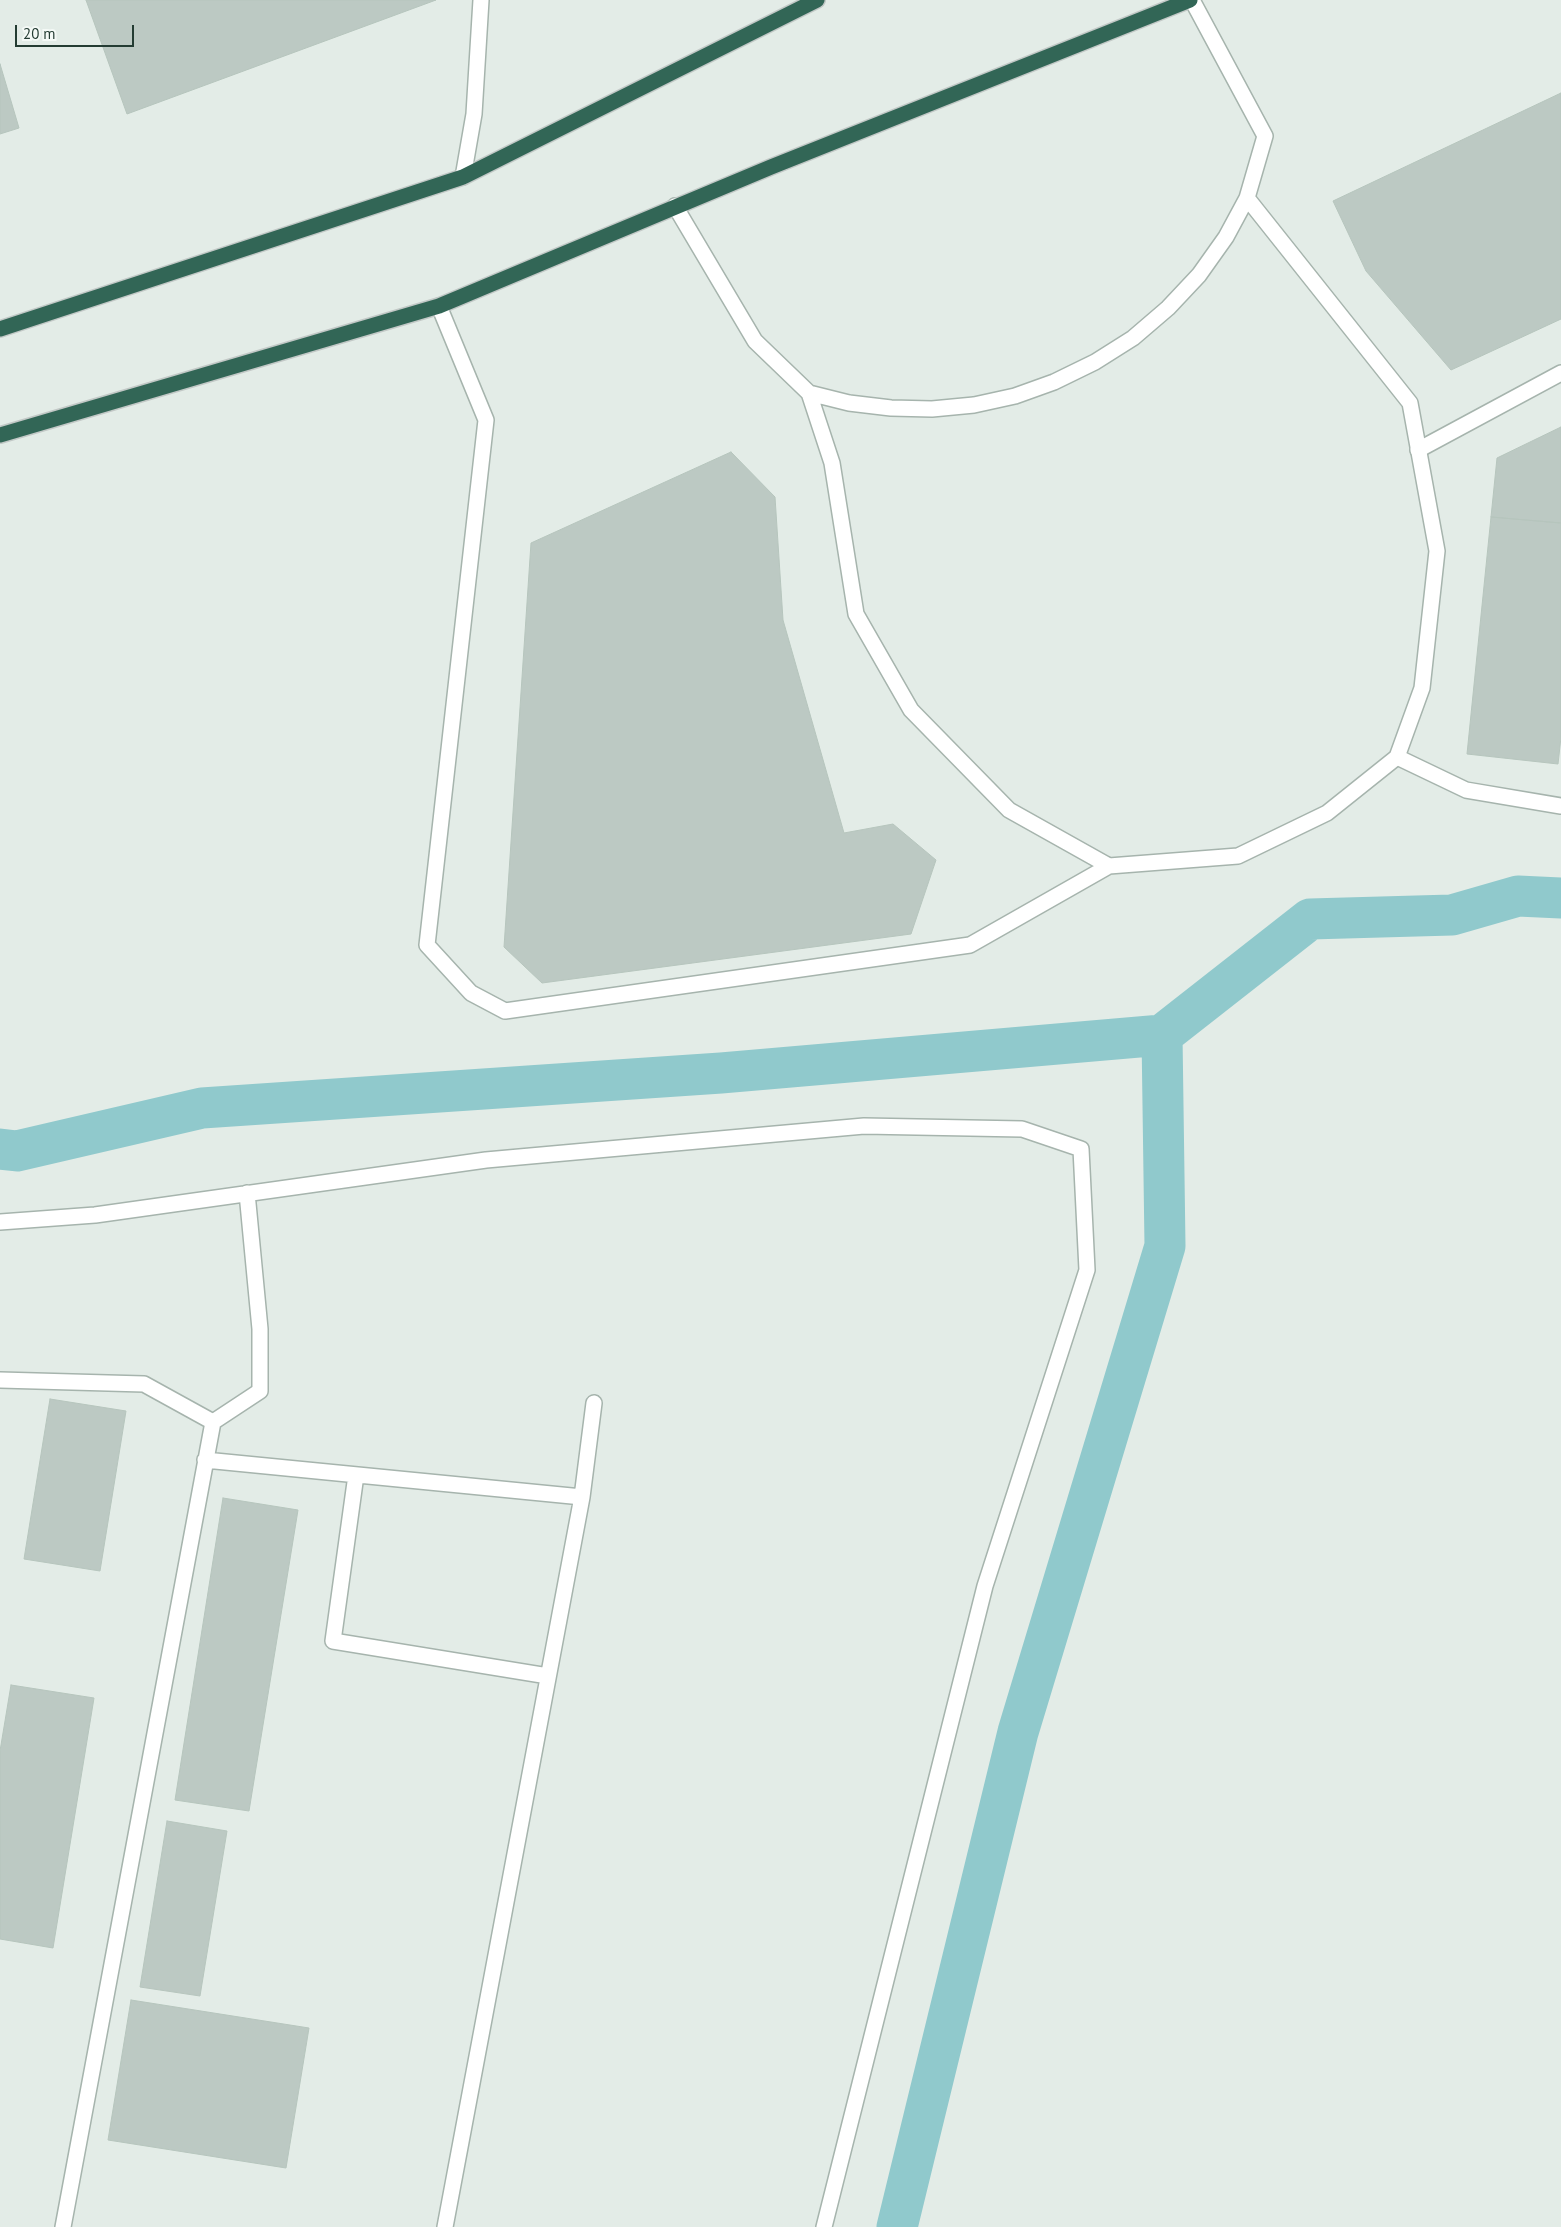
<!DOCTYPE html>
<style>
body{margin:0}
#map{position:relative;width:1561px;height:2227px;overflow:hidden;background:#e3ece7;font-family:"PT Sans",sans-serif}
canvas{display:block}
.scale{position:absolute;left:15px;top:25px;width:119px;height:22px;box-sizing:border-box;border:2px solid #243c33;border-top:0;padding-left:6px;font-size:15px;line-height:18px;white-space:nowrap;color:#243c33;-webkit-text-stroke:4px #f4f9f6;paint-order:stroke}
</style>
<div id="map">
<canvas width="1561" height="2227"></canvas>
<div class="scale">20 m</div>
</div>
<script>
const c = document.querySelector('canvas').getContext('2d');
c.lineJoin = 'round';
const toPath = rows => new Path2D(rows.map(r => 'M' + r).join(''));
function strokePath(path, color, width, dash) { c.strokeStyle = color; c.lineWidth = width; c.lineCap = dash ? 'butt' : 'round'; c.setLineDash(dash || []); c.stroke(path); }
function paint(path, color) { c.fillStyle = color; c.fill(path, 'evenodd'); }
strokePath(toPath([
 [0,1149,17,1151,202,1108,721,1073,1162,1035,1310,919,1452,915,1518,896,1561,898],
 [897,2227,1018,1732,1165,1246,1162,1035]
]), '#90c9cc', 41);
const building = toPath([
 [86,0,436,0,127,114,86,0],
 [0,64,19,128,0,134,0,64],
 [1561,93,1561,319,1451,370,1366,271,1333,201,1561,93],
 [1561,427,1561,523,1491,517,1497,458,1561,427],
 [731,452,775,497,783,620,844,833,893,824,936,860,911,934,542,983,504,947,531,543,731,452],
 [1491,517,1561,523,1561,737,1558,764,1467,754,1491,517],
 [50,1399,126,1411,100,1571,24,1559,50,1399],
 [223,1498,298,1510,249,1811,175,1800,223,1498],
 [11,1685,94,1698,53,1948,0,1939,0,1751,11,1685],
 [167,1821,227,1831,200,1996,140,1987,167,1821],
 [131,2000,309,2028,286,2168,108,2140,131,2000]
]);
paint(building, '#bcc9c3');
strokePath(building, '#b6c5bd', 1);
const lane = toPath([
 [675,206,755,341,809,393,832,463,856,614,911,710,1009,810,1109,866,1238,856,1327,813,1397,757,1422,688,1437,551,1410,403,1247,198,1265,136,1192,0],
 [439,306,486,420,427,945,471,993,505,1011,970,945,1109,866],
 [809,393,849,403,891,408,932,409,974,405,1015,396,1054,382,1095,362,1133,338,1168,308,1199,275,1226,237,1247,198]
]);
const street = toPath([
 [463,177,474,114,481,0],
 [1418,450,1561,373],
 [1397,757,1466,790,1561,806],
 [0,1222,95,1215,486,1160,864,1126,1022,1129,1081,1149,1087,1270,985,1586,824,2227],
 [0,1380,144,1384,213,1422,63,2227],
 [213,1422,260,1391,260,1329,247,1193],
 [205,1460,582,1497],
 [356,1475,333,1641,548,1676],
 [445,2227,582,1497,594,1403]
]);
const highway = toPath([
 [0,329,463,177,817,0],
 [0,435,439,306,771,167,1190,0]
]);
strokePath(lane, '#a6b4ad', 18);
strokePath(street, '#a6b4ad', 18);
strokePath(highway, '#c2c8c6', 18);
strokePath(lane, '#fff', 15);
strokePath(street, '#fff', 15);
strokePath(highway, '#326656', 15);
</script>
